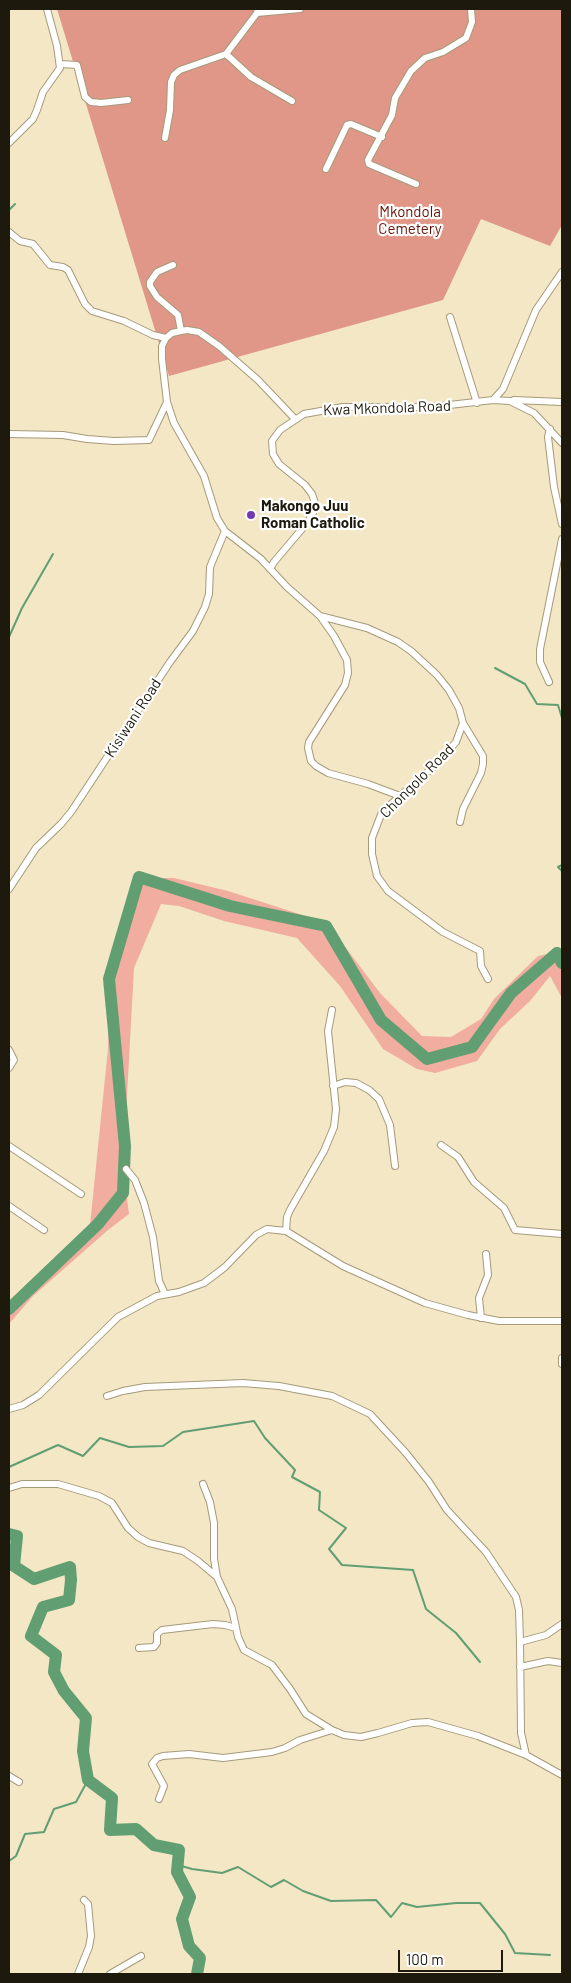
<!DOCTYPE html>
<style>
body{margin:0}
#map{position:relative;width:571px;height:1983px;overflow:hidden;background:#f3e7c5;font-family:Barlow,sans-serif}
canvas{display:block}
.frame{position:absolute;inset:0;border:10px solid #1d190d;pointer-events:none}
.scale{position:absolute;left:398px;top:1950px;width:105px;height:22px;box-sizing:border-box;border:2px solid #1d190d;border-top:0;padding-left:6px;font-size:15px;line-height:18px;white-space:nowrap;color:#1d190d;-webkit-text-stroke:4px #fff;paint-order:stroke}
</style>
<div id="map">
<canvas width="571" height="1983"></canvas>
<div class="frame"></div>
<div class="scale">100 m</div>
</div>
<script>
const c = document.querySelector('canvas').getContext('2d');
c.lineJoin = 'round';
function paint(path, color) { c.fillStyle = color; c.fill(path, 'evenodd'); }
const toPath = rows => new Path2D(rows.map(r => 'M' + r).join(''));
function strokePath(path, color, width, dash) { c.strokeStyle = color; c.lineWidth = width; c.lineCap = dash ? 'butt' : 'round'; c.setLineDash(dash || []); c.stroke(path); }
function label(font, color, halo, rows, align = 'center') {
  c.font = font + ' Barlow,sans-serif'; c.lineWidth = 4.5; c.setLineDash([]); c.textBaseline = 'middle'; c.strokeStyle = halo; c.fillStyle = color; for (const [text, x, y, turn = 0] of rows) {
    c.save(); c.translate(x, y); c.rotate((+turn || 0) * Math.PI / 180); c.textAlign = isNaN(turn) ? turn : align; if (halo) c.strokeText(text, 0, 0); c.fillText(text, 0, 0); c.restore();
  }
}
paint(toPath([
 [136,878,174,878,228,891,327,923,380,993,422,1036,451,1037,481,1019,494,999,538,956,562,951,562,998,550,976,530,1001,500,1029,477,1061,435,1073,417,1069,383,1049,340,986,297,938,224,921,179,906,161,904,134,968,123,1168,129,1214,108,1230,33,1296,9,1324,9,1310,23,1295,89,1235,108,1049,109,976]
]), '#f0ada0');
paint(toPath([
 [57,9,562,9,562,225,550,246,481,219,443,300,169,376]
]), '#e09788');
strokePath(toPath([
 [9,210,15,204],
 [9,637,22,608,53,554],
 [495,668,525,684,537,704,558,705,562,718],
 [562,865,558,867,562,871],
 [9,1467,58,1445,83,1456,100,1438,129,1447,163,1446,183,1432,254,1421,265,1438,295,1470,292,1477,320,1492,319,1510,346,1528,329,1549,342,1565,413,1570,426,1609,456,1633,480,1662],
 [9,1861,16,1856,25,1834,44,1832,54,1809,76,1802,88,1780],
 [178,1865,192,1869,222,1873,238,1867,271,1887,284,1880,303,1891,331,1901,376,1900,391,1917,402,1903,417,1907,456,1903,480,1903,505,1934,515,1953,550,1955]
]), '#619e71', 2);
strokePath(toPath([
 [9,1309,98,1224,123,1193,125,1146,109,979,139,877,230,906,326,926,381,1020,427,1059,472,1047,511,993,557,953,562,963],
 [9,1534,17,1536,14,1566,34,1579,70,1567,71,1580,69,1600,43,1607,31,1636,56,1655,54,1672,64,1691,86,1718,83,1751,88,1780,112,1798,110,1830,136,1829,154,1845,179,1850,177,1872,190,1897,182,1919,189,1946,200,1958,197,1974]
]), '#619e71', 12);
const minor = toPath([
 [257,13,300,9],
 [226,54,251,77,292,101],
 [61,64,77,65,85,97,91,102,101,103,128,100],
 [165,138,170,110,171,82,174,75,180,70,226,54,257,13,258,9],
 [9,143,33,119,37,110,43,92,60,68,57,46,47,9],
 [326,169,347,125,351,124,382,137],
 [416,184,369,164,368,160,392,115,395,98,411,71,425,58,443,52,466,38,472,22,471,9],
 [9,232,20,241,33,244,50,265,63,267,68,270,85,304,92,311,124,321,153,335,166,338],
 [173,265,157,272,150,282,150,286,157,297,178,315,181,331],
 [450,317,477,403],
 [493,400,503,389,536,310,562,272],
 [514,400,562,402],
 [295,419,258,380,219,346,199,332,187,330,181,331,172,333,166,338,162,346,162,359,167,402,174,423,204,476,217,518,225,531,261,559,287,587,320,616,367,628,398,642,411,651,437,675,449,690,459,708,463,723,456,742,438,763,382,812,372,838,372,854,377,876,388,891,443,932,480,951,481,966,488,979],
 [550,429,548,437,554,487,562,524],
 [9,434,63,435,87,439,114,441,149,440,167,402],
 [270,569,274,562,307,523,313,513,315,503,312,494,305,485,279,464,273,454,272,441,280,430,304,414,343,407,432,407,493,400,510,401,534,413,562,443],
 [320,616,334,636,347,660,348,673,345,685,309,742,308,748,311,761,316,766,328,773,368,784,400,796],
 [549,682,540,662,540,649,562,539],
 [460,822,463,809,481,773,483,764,483,756,463,723],
 [9,889,36,848,61,824,71,812,170,662,193,631,205,607,209,594,210,567,225,531],
 [9,1050,14,1060,9,1068],
 [333,1086,345,1082,356,1083,369,1090,379,1099,390,1125,395,1166],
 [441,1145,458,1157,474,1182,504,1208,515,1230,562,1234],
 [9,1146,81,1194],
 [126,1169,135,1180,144,1203,153,1237,159,1281,165,1294],
 [9,1206,44,1230],
 [286,1231,287,1217,290,1210,324,1151,334,1127,336,1109,328,1031,332,1010],
 [481,1318,479,1298,488,1275,486,1254],
 [562,1358,562,1364],
 [107,1396,123,1391,145,1387,243,1383,279,1386,332,1396,370,1414,406,1453,429,1482,447,1510,486,1552,516,1597,519,1610,520,1642,521,1733,526,1755],
 [9,1409,23,1405,39,1395,118,1317,157,1296,179,1292,204,1283,225,1267,256,1235,267,1229,286,1231,343,1266,425,1303,468,1315,499,1321,562,1321],
 [203,1484,210,1502,214,1523,214,1559,217,1577],
 [9,1488,22,1484,58,1484,99,1496,112,1503,128,1528,138,1537,149,1543,183,1551,198,1561,217,1577,232,1609,238,1637,244,1650,272,1665,290,1689,306,1714,332,1730,344,1735,361,1737,378,1733,412,1723,428,1722,478,1736,526,1755,562,1775],
 [520,1642,546,1635,562,1624],
 [139,1648,154,1647,157,1643,157,1634,162,1630,213,1624,225,1625,236,1628],
 [520,1667,548,1661,562,1663],
 [9,1776,19,1782],
 [159,1799,164,1786,152,1764,157,1758,163,1756,189,1754,223,1758,272,1752,285,1748,300,1740,332,1730],
 [78,1974,89,1947,91,1936,88,1904,84,1900],
 [110,1974,141,1956]
]);
strokePath(minor, '#a59a7a', 8);
strokePath(minor, '#fff', 6);
for (const [x, y, r, color] of [
 [251,515,5,"#733ab0"]
]) { const dot = new Path2D(); dot.arc(x, y, r, 0, 2 * Math.PI); c.fillStyle = color; c.fill(dot); strokePath(dot, '#fff', 2); }
label('15px', '#681204', '#fff', [
 ["Mkondola",410,212],
 ["Cemetery",410,229]
]);
label('15px', '#1d190d', '#fff', [
 ["Kwa Mkondola Road",387,408,-2],
 ["Kisiwani Road",133,718,-57],
 ["Chongolo Road",417,781,-45]
]);
label('bold 15px', '#1d190d', '#fff', [
 ["Makongo Juu",261,506],
 ["Roman Catholic",261,523]
], 'left');
</script>
